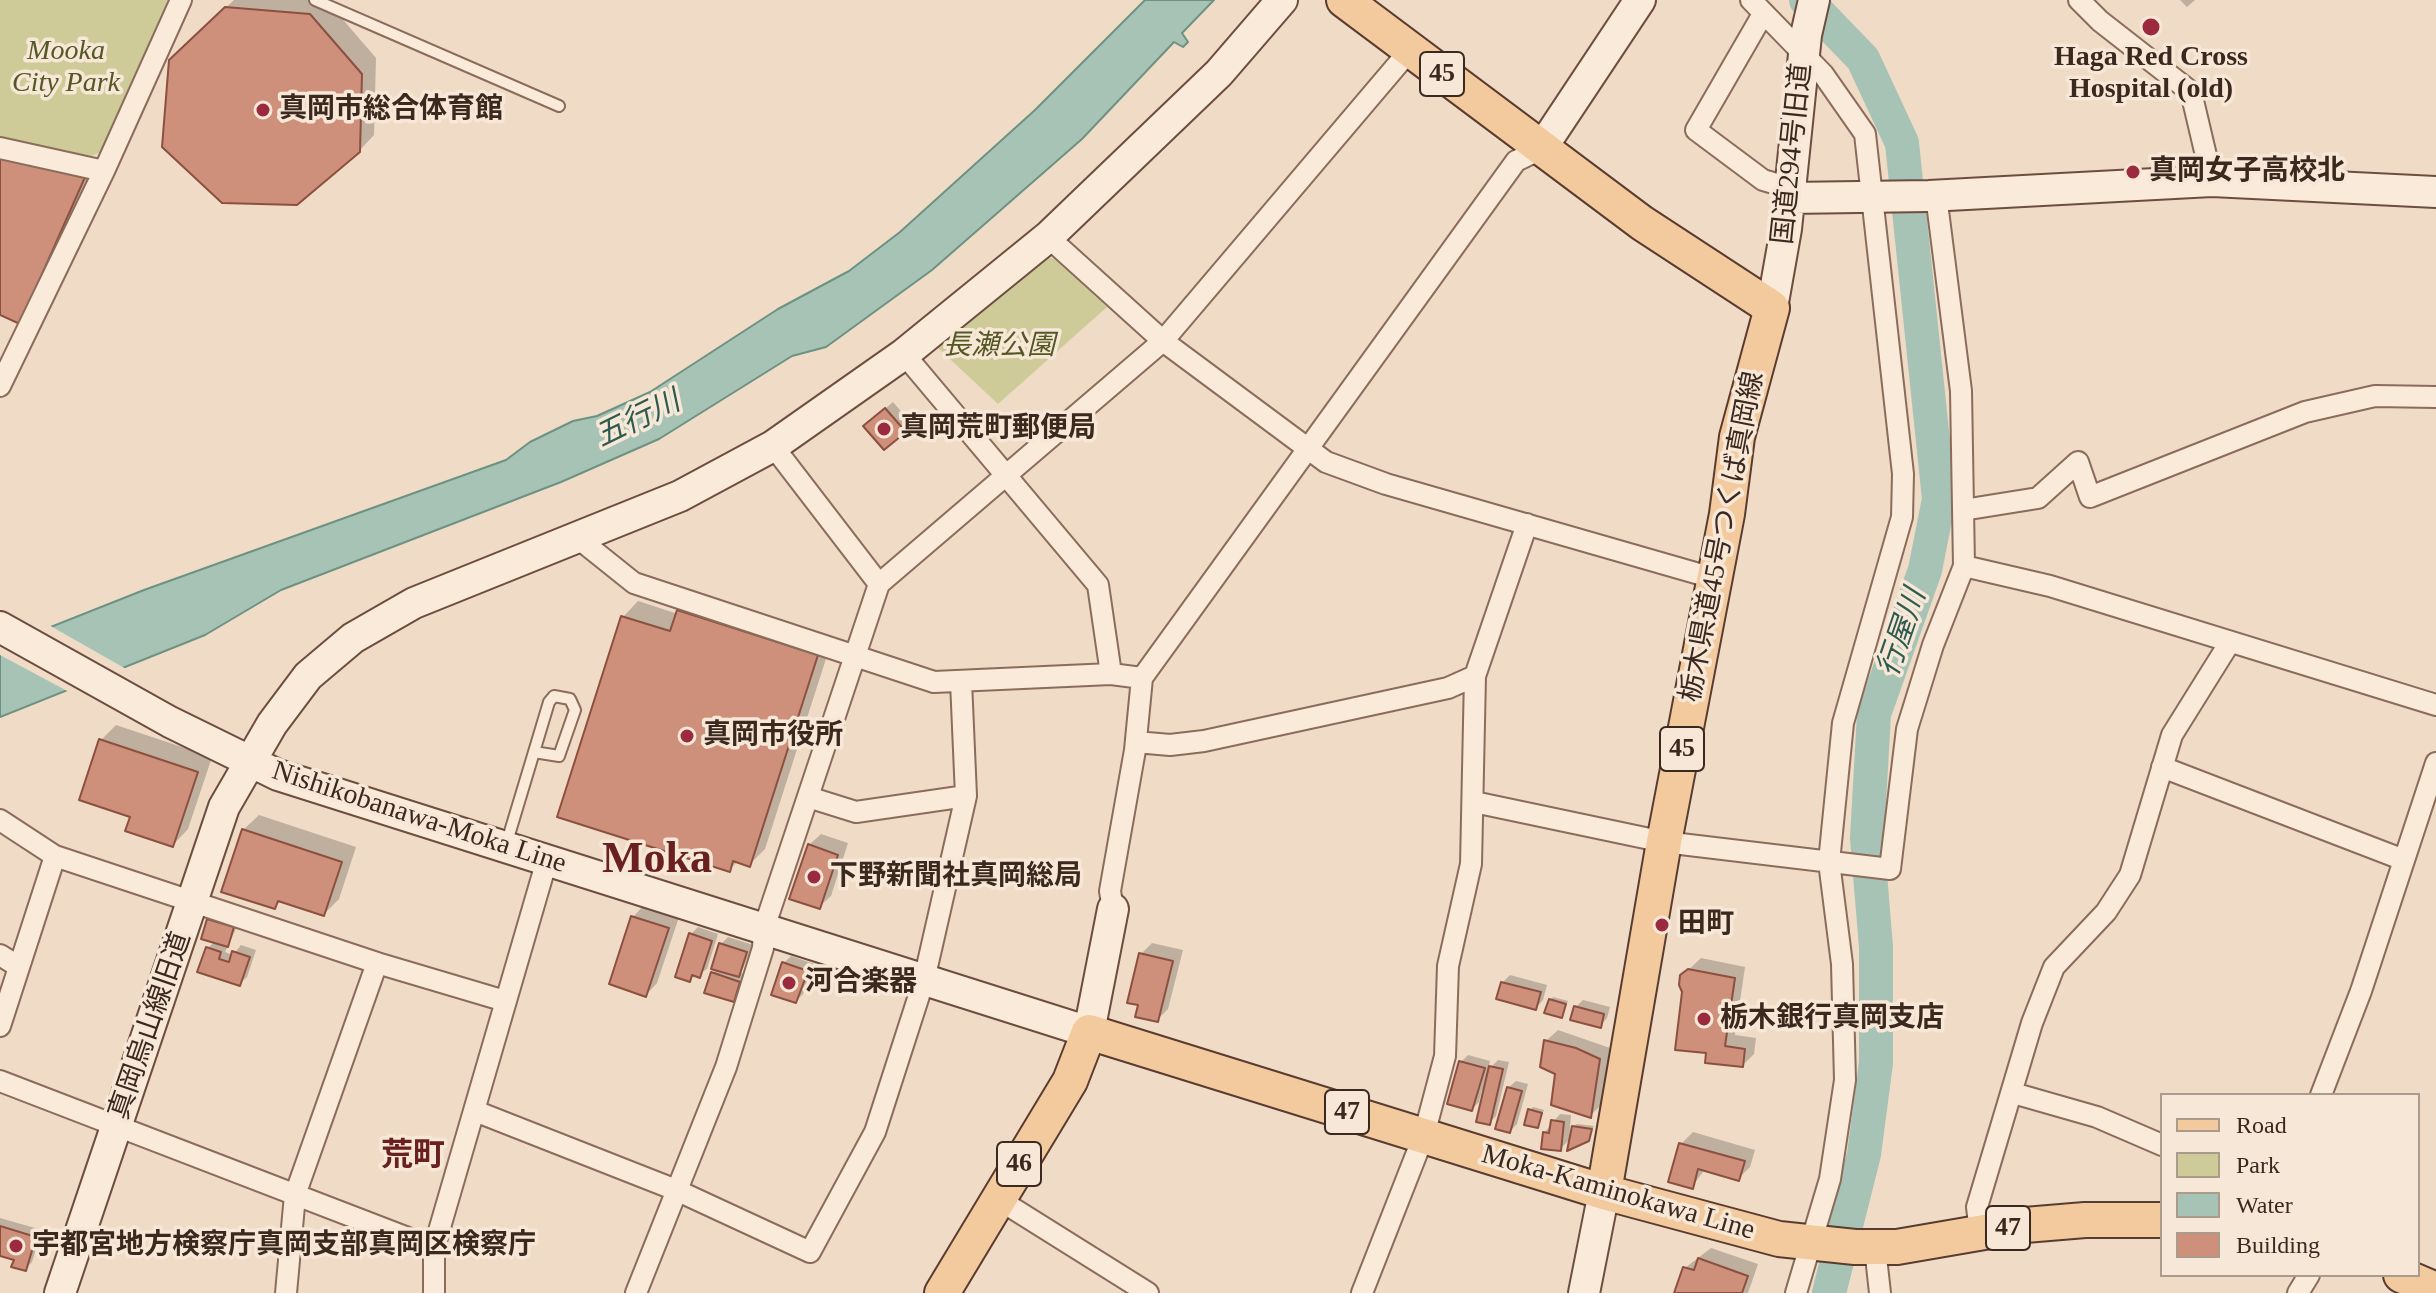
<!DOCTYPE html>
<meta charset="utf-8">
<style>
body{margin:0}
#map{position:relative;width:2436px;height:1293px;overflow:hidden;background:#efdbc6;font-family:"Times New Roman",serif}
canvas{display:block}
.legend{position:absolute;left:2160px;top:1093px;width:260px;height:184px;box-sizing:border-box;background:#f6e7d6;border:2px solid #ab9b8d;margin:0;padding:10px 14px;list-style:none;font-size:24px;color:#3b281f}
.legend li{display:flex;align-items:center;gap:16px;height:40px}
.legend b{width:40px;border:2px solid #ab9b8d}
</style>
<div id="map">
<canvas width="2436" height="1293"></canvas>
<ul class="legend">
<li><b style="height:10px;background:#f3c99e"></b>Road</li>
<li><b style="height:22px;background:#cecb99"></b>Park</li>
<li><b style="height:22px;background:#a7c3b6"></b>Water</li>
<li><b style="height:22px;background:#ce8f7b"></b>Building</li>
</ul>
</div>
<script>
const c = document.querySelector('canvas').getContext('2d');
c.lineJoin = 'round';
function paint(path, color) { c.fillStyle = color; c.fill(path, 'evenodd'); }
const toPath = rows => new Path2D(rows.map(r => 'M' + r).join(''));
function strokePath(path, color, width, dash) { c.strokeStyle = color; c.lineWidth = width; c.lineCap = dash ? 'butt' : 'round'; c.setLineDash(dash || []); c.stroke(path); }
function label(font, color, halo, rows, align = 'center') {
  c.font = font + ' "Times New Roman","Noto Sans JP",serif'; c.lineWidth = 7; c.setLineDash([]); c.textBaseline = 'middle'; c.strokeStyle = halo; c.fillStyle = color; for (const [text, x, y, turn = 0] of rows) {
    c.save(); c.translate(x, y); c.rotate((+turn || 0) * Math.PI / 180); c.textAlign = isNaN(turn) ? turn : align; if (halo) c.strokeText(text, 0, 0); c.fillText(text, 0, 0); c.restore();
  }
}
paint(toPath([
 [0,0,174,0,102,152,91,156,0,138],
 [1042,256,1054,259,1107,307,998,404,936,346]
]), '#cecb99');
const water = toPath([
 [1145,0,1214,0,1182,33,1188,42,1183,47,1174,42,1082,139,932,270,826,347,792,356,659,439,561,482,281,590,205,635,0,717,0,647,144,590,506,460,530,442,573,421,597,416,650,392,778,309,849,271,900,232,1035,110,1145,0]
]);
paint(water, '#a7c3b6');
strokePath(water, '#6d9282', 2);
paint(toPath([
 [47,624,128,670,71,693,0,655,0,643]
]), '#efdbc6');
paint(toPath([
 [234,0,326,0,376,58,374,135,359,151,187,45],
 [2180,0,2195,0,2187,7],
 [0,138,100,160,35,306,0,313],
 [893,402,911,423,904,430,873,419],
 [694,595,832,640,765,849,750,864,738,861,729,870,623,617,638,601,678,614],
 [116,725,212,757,188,829,173,845,133,816,101,740],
 [259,815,356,847,339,899,324,914,282,900,275,907,243,830],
 [821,834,848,843,831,896,819,907,809,845],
 [644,905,679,917,657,983,646,995,633,917],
 [216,912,240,920,225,952,233,955,241,945,256,950,247,977,239,984,208,948,215,941,209,920],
 [698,927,718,934,707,969,689,980,691,934],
 [728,937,753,945,741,973,746,975,740,993,733,1000,712,974,717,969,721,944],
 [1152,943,1183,950,1168,1009,1157,1020,1140,1004,1141,954],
 [791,956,814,964,803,994,796,1001,784,963],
 [1701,958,1745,967,1735,1035,1756,1038,1754,1054,1743,1065,1709,1052,1682,976],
 [1510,975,1547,985,1543,1000,1536,1008,1502,983],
 [1553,997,1568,1001,1561,1016,1550,1000],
 [1583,1000,1610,1007,1607,1018,1600,1026,1576,1007],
 [1558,1030,1610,1048,1602,1104,1591,1115,1557,1072,1546,1041],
 [1468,1055,1490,1061,1488,1070,1498,1060,1509,1062,1496,1116,1489,1123,1486,1091,1482,1090,1479,1102,1472,1109,1461,1062],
 [1516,1081,1528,1084,1517,1124,1510,1131,1508,1088],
 [1533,1107,1544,1110,1537,1126,1530,1110],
 [1560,1114,1571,1115,1569,1140,1560,1149,1544,1133],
 [1577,1124,1594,1126,1588,1139,1573,1127],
 [1693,1132,1755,1150,1750,1167,1739,1178,1705,1169,1692,1187,1681,1144],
 [0,1218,42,1230,32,1262,25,1269,16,1258,0,1254],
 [1711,1248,1758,1264,1748,1293,1676,1293,1685,1268]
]), '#0003');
strokePath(toPath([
 [1806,0,1863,59,1902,143,1939,499,1925,570,1874,714,1867,838,1876,947,1876,1063,1864,1154,1829,1293]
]), '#a7c3b6', 34);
const building = toPath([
 [225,7,310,14,362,74,360,152,297,205,222,203,162,147,169,60,225,7],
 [0,156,86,175,20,324,0,315,0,156],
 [885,408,906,432,884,450,863,426,885,408],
 [677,610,818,655,750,867,733,861,730,872,557,817,621,616,670,631,677,610],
 [99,739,198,772,173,847,125,831,130,817,79,800,99,739],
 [242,829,342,862,324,916,278,901,275,909,221,892,242,829],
 [808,844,838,855,820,909,789,899,808,844],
 [631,916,669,928,646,997,609,984,631,916],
 [207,919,234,927,228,947,201,939,207,919],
 [689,933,712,941,700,978,692,975,690,982,675,977,689,933],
 [719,943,747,952,739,977,711,969,719,943],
 [206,947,221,952,219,959,229,962,232,951,250,957,240,986,197,972,206,947],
 [1139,953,1173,961,1158,1022,1135,1017,1138,1005,1127,1003,1139,953],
 [782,962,808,971,796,1003,771,995,782,962],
 [1688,969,1735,978,1725,1046,1745,1049,1743,1067,1705,1063,1706,1053,1675,1050,1682,992,1679,985,1680,975,1688,969],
 [711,972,740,982,734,1002,704,993,711,972],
 [1501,982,1541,992,1536,1010,1496,999,1501,982],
 [1549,999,1566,1004,1562,1018,1544,1013,1549,999],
 [1574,1006,1604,1014,1601,1028,1570,1020,1574,1006],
 [1544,1040,1576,1048,1600,1059,1591,1118,1551,1105,1555,1074,1540,1067,1544,1040],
 [1459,1061,1485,1068,1472,1111,1447,1104,1459,1061],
 [1489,1066,1503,1069,1490,1125,1476,1122,1489,1066],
 [1507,1087,1522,1091,1510,1133,1495,1129,1507,1087],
 [1528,1109,1542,1113,1538,1128,1524,1125,1528,1109],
 [1551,1120,1564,1122,1561,1151,1541,1149,1543,1132,1549,1133,1551,1120],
 [1572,1126,1592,1129,1589,1141,1567,1151,1572,1126],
 [1679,1143,1745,1161,1739,1181,1698,1169,1693,1189,1668,1182,1679,1143],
 [0,1226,36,1237,26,1271,11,1267,14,1260,0,1256,0,1226],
 [1698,1258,1748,1276,1742,1293,1674,1293,1683,1267,1694,1270,1698,1258]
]);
paint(building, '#ce8f7b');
strokePath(building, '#8b5040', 2);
const lane = toPath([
 [315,0,559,106],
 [506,845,534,752,549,702,554,696,570,699,575,710,559,756,534,752]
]);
const street = toPath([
 [1751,0,1823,74,1865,134,1903,474,1902,517,1843,723,1829,862,1842,964,1845,1080,1830,1179,1796,1293],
 [2079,0,2100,21,2191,92,2212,181],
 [1763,14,1696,130,1763,180,1780,185,1789,198],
 [0,148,104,171],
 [1048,237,1163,341,1326,462,1386,484,1713,578],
 [904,354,1098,585,1111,674],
 [0,386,104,171,181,0],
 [773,446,879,584],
 [1963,510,2038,498,2078,462,2090,497,2305,412,2375,396,2436,397],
 [579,539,634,583,934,682,1111,674,1142,678],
 [1964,566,2050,586,2436,705],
 [1136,742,1170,745,1204,741,1448,688,1475,676],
 [2162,767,2404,860],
 [808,797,856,812,966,796],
 [1474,802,1664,842,1890,869,1907,729,1933,645,1964,566,1961,391,1936,195],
 [0,820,55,856,377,963,505,1001],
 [1113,909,1110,891,1135,750,1142,678,1516,161,1541,149],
 [0,955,19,967],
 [0,1026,55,856],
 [0,1081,434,1248],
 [2013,1093,2097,1117,2162,1145],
 [2321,1095,2361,991,2436,763],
 [475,1111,676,1190,810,1252,875,1132,924,980,966,796,961,681],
 [998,1199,1148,1293],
 [1980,1232,1977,1207,2032,1023,2054,967,2106,912,2130,875,2172,735,2230,642],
 [1875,1248,1880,1293],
 [286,1293,295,1195,377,963],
 [434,1293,434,1248,547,860],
 [636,1293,726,1067,763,948,764,928,879,584,1163,341,1410,50],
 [1362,1293,1424,1135,1445,1056,1448,966,1471,864,1475,676,1527,524],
 [2298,1293,2309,1275]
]);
const secondary = toPath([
 [1541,149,1640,0],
 [1789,198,1929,196,2212,181,2436,192],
 [1772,308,1786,229,1806,35,1814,0],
 [0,627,170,722,278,775,1089,1032,1113,909],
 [60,1293,224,807,272,724,308,676,353,638,414,603,680,496,773,446,904,354,1048,237,1219,73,1282,0],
 [1584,1293,1604,1192]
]);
const primary = toPath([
 [1344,0,1642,223,1772,308,1737,437,1727,514,1664,842,1604,1192],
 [2401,1275,2436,1290],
 [942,1293,1070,1081,1089,1032,1604,1192,1779,1239,1855,1247,1897,1247,2025,1225,2085,1220,2162,1220]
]);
strokePath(lane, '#8b6c5b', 14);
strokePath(street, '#8b6c5b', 24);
strokePath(secondary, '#6d4d3e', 34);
strokePath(primary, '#593b2f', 38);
strokePath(lane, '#faeada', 10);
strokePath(street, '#faeada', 20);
strokePath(secondary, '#faeada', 30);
strokePath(primary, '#f3c99e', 34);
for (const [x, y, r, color] of [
 [2151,27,10,"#9c2a3f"],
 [263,110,8,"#9c2a3f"],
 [2133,172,8,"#9c2a3f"],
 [884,429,8,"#9c2a3f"],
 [687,736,8,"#9c2a3f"],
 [814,877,8,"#9c2a3f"],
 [1662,925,8,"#9c2a3f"],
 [789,983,8,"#9c2a3f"],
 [1704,1019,8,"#9c2a3f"],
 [16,1246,8,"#9c2a3f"]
]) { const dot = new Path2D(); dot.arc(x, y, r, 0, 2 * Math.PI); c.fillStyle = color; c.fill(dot); strokePath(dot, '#f6e7d6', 3); }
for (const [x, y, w] of [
 [1442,74,44],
 [1682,749,44],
 [1347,1112,44],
 [1019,1164,44],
 [2008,1228,44]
]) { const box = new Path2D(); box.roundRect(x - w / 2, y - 22, w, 44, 6); c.fillStyle = '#f6e7d6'; c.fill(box); strokePath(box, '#3b281f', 2); }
label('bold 26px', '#3b281f', null, [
 ["45",1442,74],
 ["45",1682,749],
 ["47",1347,1112],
 ["46",1019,1164],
 ["47",2008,1228]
]);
label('italic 28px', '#545825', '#f6e7d6', [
 ["Mooka",66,52],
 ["City Park",66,84],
 ["長瀬公園",999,347]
]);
label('bold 28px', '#3b281f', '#f6e7d6', [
 ["Haga Red Cross",2151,58,"center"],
 ["Hospital (old)",2151,90,"center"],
 ["真岡市総合体育館",279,110],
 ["真岡女子高校北",2149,172],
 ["真岡荒町郵便局",900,429],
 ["真岡市役所",703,736],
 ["下野新聞社真岡総局",830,877],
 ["田町",1678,925],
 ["河合楽器",805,983],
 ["栃木銀行真岡支店",1720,1019],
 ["宇都宮地方検察庁真岡支部真岡区検察庁",32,1246]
], 'left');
label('28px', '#3b281f', '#f6e7d6', [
 ["国道294号旧道",1793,154,-84],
 ["栃木県道45号つくば真岡線",1723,537,-79],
 ["Nishikobanawa-Moka Line",419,818,18],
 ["真岡烏山線旧道",151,1026,-71],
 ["Moka-Kaminokawa Line",1618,1193,16]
]);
label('italic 30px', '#2e5b50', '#f6e7d6', [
 ["五行川",638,420,-26],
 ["行屋川",1903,633,-71]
]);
label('bold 32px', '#69201e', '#f6e7d6', [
 ["荒町",413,1157]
]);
label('bold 44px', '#69201e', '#f6e7d6', [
 ["Moka",657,861]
]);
</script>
